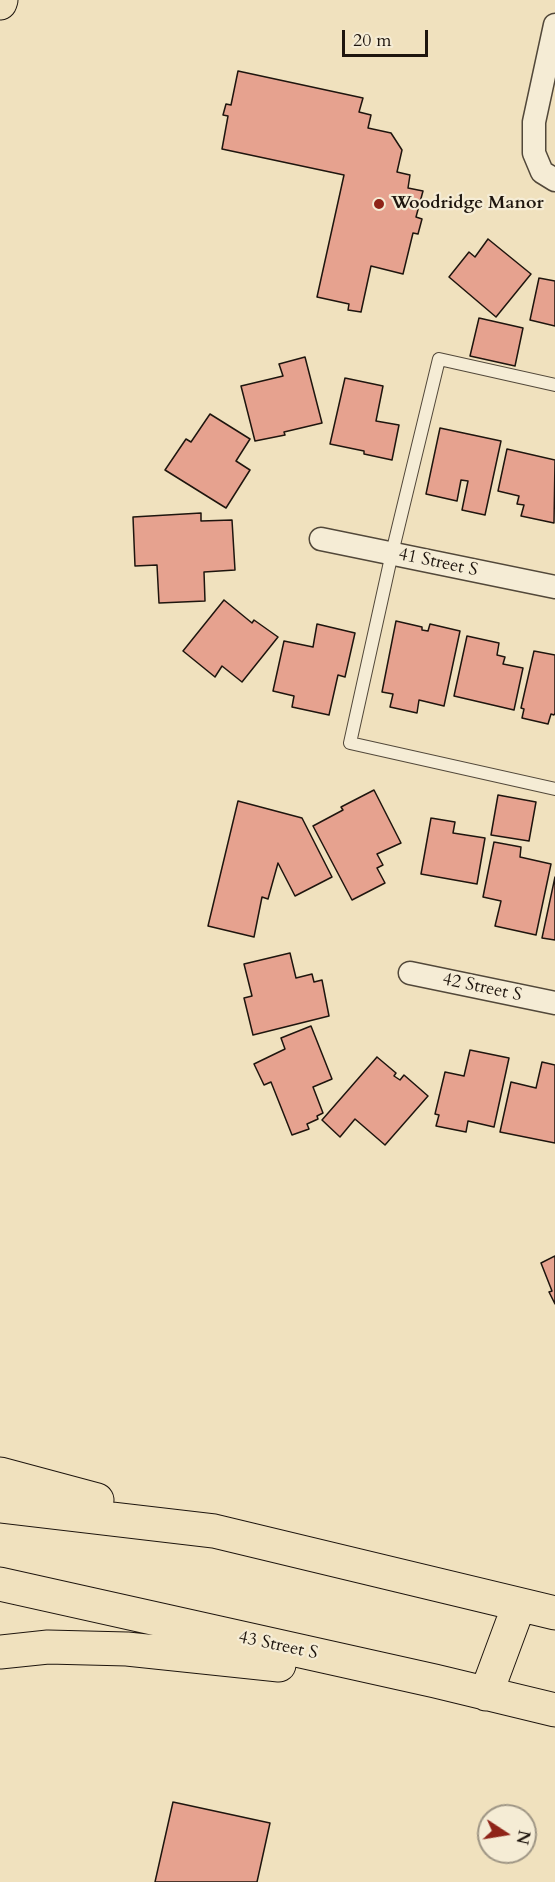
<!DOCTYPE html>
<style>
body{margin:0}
#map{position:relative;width:555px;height:1882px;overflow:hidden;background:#f0e1be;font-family:Cardo,serif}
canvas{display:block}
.north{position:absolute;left:477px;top:1804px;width:60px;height:60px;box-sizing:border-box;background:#f5ecd5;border:2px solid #9f9685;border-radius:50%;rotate:102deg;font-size:16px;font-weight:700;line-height:24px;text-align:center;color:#1e150e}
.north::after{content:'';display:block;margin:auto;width:21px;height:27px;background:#8f2418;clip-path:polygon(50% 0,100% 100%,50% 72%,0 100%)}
.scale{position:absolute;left:342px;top:30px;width:86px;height:27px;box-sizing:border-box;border:3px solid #1e150e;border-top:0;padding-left:8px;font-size:18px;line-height:21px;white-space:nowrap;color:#1e150e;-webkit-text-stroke:4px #f5ecd5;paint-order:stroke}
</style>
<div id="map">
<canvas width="555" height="1882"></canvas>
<div class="north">N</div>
<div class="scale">20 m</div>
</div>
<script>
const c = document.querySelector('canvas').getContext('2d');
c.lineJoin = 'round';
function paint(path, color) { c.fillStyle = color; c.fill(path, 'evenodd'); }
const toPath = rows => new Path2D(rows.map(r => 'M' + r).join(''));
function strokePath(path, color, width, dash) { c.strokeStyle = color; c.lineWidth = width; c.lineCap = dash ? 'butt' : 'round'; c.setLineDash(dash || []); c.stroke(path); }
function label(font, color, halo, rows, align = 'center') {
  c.font = font + ' Cardo,serif'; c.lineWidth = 4.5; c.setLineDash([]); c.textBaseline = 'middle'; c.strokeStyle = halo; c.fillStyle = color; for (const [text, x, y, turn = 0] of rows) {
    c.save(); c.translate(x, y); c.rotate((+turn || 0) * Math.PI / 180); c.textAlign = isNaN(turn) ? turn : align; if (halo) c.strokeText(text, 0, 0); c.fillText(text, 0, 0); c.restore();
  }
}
const building = toPath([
 [238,71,363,98,359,112,371,115,368,128,391,133,402,150,397,172,410,175,408,188,423,191,416,217,422,219,418,234,413,233,403,274,371,266,361,312,348,310,349,304,317,297,344,175,222,149,228,116,223,115,226,104,231,105,238,71],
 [488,239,531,274,496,317,449,277,469,252,475,257,488,239],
 [539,278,555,281,555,326,530,320,539,278],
 [479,318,523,328,515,366,470,356,479,318],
 [305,357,322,423,284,432,285,435,255,441,241,386,283,376,279,364,305,357],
 [345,378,383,386,376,421,399,425,392,460,364,454,364,451,330,444,345,378],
 [210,414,250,439,236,461,250,470,226,508,165,470,186,439,191,442,210,414],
 [440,428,501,441,485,515,462,510,468,481,461,480,457,501,426,494,440,428],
 [507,449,555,460,554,523,521,516,524,505,517,504,519,496,498,491,507,449],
 [201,513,201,521,232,520,235,570,204,572,205,601,159,603,157,565,135,566,133,517,201,513],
 [224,600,252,623,254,620,278,637,242,682,222,666,215,677,183,651,224,600],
 [396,621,422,627,422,630,428,631,430,624,460,631,444,706,419,700,417,713,390,707,393,694,382,692,396,621],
 [317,624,355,633,345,677,338,675,329,715,292,707,294,696,273,691,284,641,313,647,317,624],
 [467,636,499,643,497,655,505,657,503,664,523,668,514,710,454,696,467,636],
 [534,651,555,655,555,713,554,715,551,714,548,724,522,718,524,709,521,708,534,651],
 [374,790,401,843,377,854,383,865,377,868,385,883,352,900,313,826,343,810,341,807,374,790],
 [498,795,536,802,529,841,491,835,498,795],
 [238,801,302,818,332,877,295,896,278,863,268,899,262,897,254,937,208,926,238,801],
 [431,818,455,822,453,833,485,838,477,884,421,874,431,818],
 [494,842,521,847,520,857,551,864,536,935,495,926,501,901,483,897,494,842],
 [555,877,555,940,542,938,555,877],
 [290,953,296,978,312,974,314,982,322,980,329,1016,253,1035,244,998,252,996,244,964,290,953],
 [311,1026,332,1079,313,1087,323,1113,317,1116,318,1119,307,1124,309,1129,292,1135,271,1082,264,1085,254,1064,285,1049,281,1038,311,1026],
 [470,1050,509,1058,494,1127,468,1121,466,1132,436,1126,439,1115,435,1114,445,1072,464,1076,470,1050],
 [377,1057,396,1073,394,1076,400,1080,404,1075,428,1096,385,1145,355,1119,340,1137,322,1120,377,1057],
 [542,1062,555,1065,555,1143,500,1132,511,1082,536,1088,542,1062],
 [555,1256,555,1304,549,1292,552,1291,541,1263,555,1256],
 [173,1802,270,1823,257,1882,155,1882,173,1802]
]);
paint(building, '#e6a28f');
strokePath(building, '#1e150e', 1.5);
const lane = toPath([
 [555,385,439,359,392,553,350,743,555,789]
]);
const street = toPath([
 [555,25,534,122,534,153,542,172,555,180],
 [321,539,555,587],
 [410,973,555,1003]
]);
const primary = toPath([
 [0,3,1,0]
]);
const highway = toPath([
 [0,1474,97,1500],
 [0,1506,214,1531,555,1613],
 [0,1584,435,1681,555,1710],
 [0,1652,48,1647,127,1649,279,1665],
 [486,1694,519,1605]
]);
strokePath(lane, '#52483a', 14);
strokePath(street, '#52483a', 25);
strokePath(primary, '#1e150e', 35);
strokePath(highway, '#1e150e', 35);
strokePath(lane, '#f5ecd5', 12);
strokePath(street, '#f5ecd5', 22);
strokePath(primary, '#f0e1be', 33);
strokePath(highway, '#f0e1be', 33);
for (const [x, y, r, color] of [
 [379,204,6,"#8f2418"]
]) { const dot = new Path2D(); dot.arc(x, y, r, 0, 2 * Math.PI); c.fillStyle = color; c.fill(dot); strokePath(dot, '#f5ecd5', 2); }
label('bold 18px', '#1e150e', '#f5ecd5', [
 ["Woodridge Manor",391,204]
], 'left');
label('18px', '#1e150e', '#f5ecd5', [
 ["41 Street S",438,563,12],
 ["42 Street S",482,988,12],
 ["43 Street S",278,1646,12]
]);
</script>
